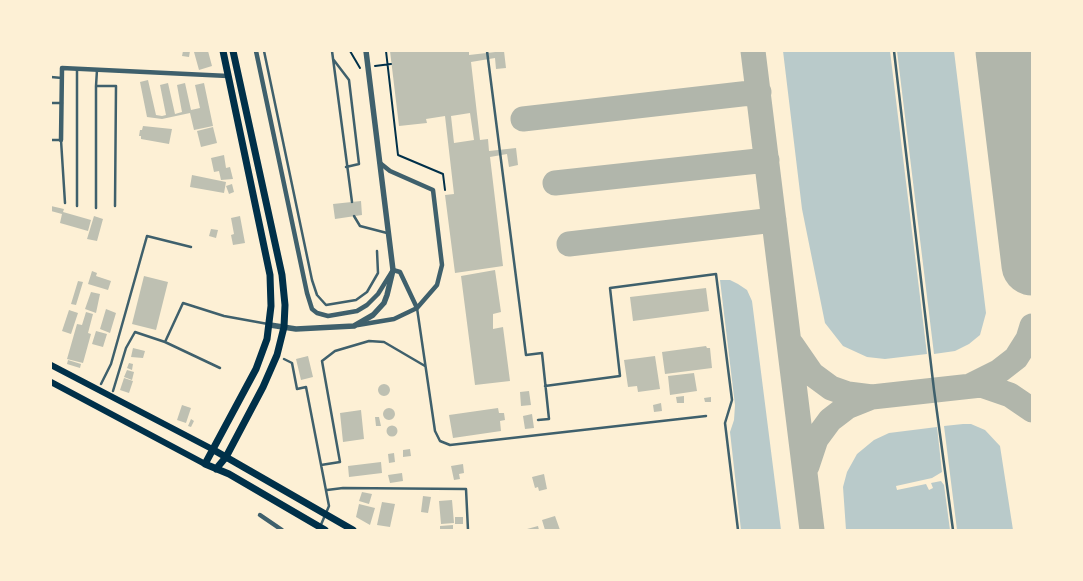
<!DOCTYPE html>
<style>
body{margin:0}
#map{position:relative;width:1083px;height:581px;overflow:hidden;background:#fdf0d5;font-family:Raleway,sans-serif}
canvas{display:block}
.frame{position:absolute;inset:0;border:52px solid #fdf0d5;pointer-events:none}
</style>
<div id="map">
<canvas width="1083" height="581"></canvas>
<div class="frame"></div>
</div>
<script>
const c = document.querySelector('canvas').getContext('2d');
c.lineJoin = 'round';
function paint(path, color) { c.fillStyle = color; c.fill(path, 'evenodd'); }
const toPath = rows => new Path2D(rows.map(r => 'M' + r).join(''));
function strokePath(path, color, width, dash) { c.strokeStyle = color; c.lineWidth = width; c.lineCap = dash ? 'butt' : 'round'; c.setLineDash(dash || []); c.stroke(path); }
paint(toPath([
 [783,51,890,51,927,354,885,359,867,357,843,346,825,323,802,209],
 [897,51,954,51,986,313,980,335,969,344,955,351,934,354],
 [720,280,730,280,738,284,747,290,752,301,781,530,741,530,730,432,734,420,735,405],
 [963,424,971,424,985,430,1000,446,1013,530,957,530,944,426],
 [937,427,942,472,932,478,896,486,897,490,926,484,929,490,933,488,931,483,941,481,944,485,950,530,846,530,843,487,847,472,857,454,874,440,889,433]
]), '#b9caca');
strokePath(toPath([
 [753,51,812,530],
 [523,119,759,92],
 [555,183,767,160],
 [569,244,774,220],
 [792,345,812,374,831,388,848,394,872,397,981,385,1010,395,1032,410],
 [972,385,998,372,1016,358,1028,339,1032,326],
 [807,466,816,439,830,420,847,407,872,397]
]), '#b1b6ab', 25);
strokePath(toPath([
 [1006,51,1032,265]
]), '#b1b6ab', 61);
paint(toPath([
 [183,51,190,51,189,57,182,56],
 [208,51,212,66,199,70,194,52],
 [390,51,469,51,469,55,504,51,506,68,496,69,495,58,471,62,480,140,488,139,489,151,516,148,518,165,509,167,507,154,490,157,503,266,455,273,445,195,454,194,445,116,426,119,427,123,399,126],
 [470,113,474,140,454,143,451,116],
 [148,80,156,115,162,116,166,115,160,85,168,83,175,114,182,112,177,85,185,83,191,110,200,108,195,85,204,83,213,126,194,130,190,113,162,119,147,117,140,82],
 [143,126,172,129,169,144,141,139,141,136,139,136,140,130,142,130],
 [213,127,217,143,201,147,197,131],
 [224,155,226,168,230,167,233,179,221,180,219,171,214,172,211,158],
 [192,175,226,182,224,193,190,187],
 [232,184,234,192,229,194,226,186],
 [361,201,362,215,335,219,333,204],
 [51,206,64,209,63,212,91,220,88,231,60,223,62,214,51,211],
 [94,216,103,219,97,241,87,239],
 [240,216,245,243,233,245,231,235,234,234,231,218],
 [211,229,218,230,216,238,209,236],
 [495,270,501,312,493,314,493,329,503,327,510,381,475,385,461,276],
 [92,271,97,273,96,276,111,281,108,290,88,284],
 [144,276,168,282,156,330,132,324],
 [78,281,83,282,76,305,71,304],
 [706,288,709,311,633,321,630,297],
 [91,292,100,294,96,313,85,309],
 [106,309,116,313,110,333,100,329],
 [69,310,78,313,71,334,62,331],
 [86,312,93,314,88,333,91,334,83,363,67,359,77,324,82,325],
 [96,331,107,334,103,347,92,344],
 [706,346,707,348,710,348,712,368,665,374,662,352],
 [133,348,145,351,143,358,131,357],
 [308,356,313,377,301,380,296,359],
 [655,356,660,389,638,392,637,386,628,387,624,360],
 [68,360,81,364,80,368,67,364],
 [129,363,133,364,132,370,127,368],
 [127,370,134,372,132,380,124,377],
 [694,373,697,391,670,395,668,376],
 [124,378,133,381,129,393,120,390],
 '378 390a6 6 0 1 1 12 0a6 6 0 1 1-12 0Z',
 [529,391,531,405,521,406,520,392],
 [684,396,684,403,677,403,676,397],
 [711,397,711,402,705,402,704,398],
 [661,403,662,411,654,412,653,405],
 [182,405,191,408,186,423,177,420],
 [498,408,499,413,504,413,505,420,500,421,501,431,453,438,449,415],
 '383 414a6 6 0 1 1 12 0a6 6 0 1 1-12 0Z',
 [361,410,364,439,343,442,340,413],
 [532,414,534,428,525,429,523,416],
 [375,417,379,417,381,426,376,426],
 [191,419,194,421,191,427,188,426],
 '386.5 431a5.5 5.5 0 1 1 11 0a5.5 5.5 0 1 1-11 0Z',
 [410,449,411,456,403,457,403,450],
 [394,453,395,462,389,463,388,454],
 [381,462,382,473,349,477,348,466],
 [463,464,464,473,459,474,460,479,454,480,451,466],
 [402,473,403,481,390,483,388,475],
 [544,474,547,489,539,491,538,487,535,488,532,477],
 [362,492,372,494,369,504,359,501],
 [423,496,431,497,428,513,421,512],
 [452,500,454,523,441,524,439,501],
 [382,502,395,504,390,527,377,525],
 [359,504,375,508,370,525,356,517],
 [555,516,560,530,545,530,542,520],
 [455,517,463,517,463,524,455,524],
 [453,525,453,530,440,530,440,526],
 [538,526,539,530,527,530,527,529]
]), '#bec0b2');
strokePath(toPath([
 [350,51,360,68],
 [386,51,398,155,443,174,445,190],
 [375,66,391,64]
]), '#003049', 2);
strokePath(toPath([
 [264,51,312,280,317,295,326,305,356,300,367,292,378,273,377,251],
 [332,51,352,202],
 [487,51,526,355,542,353,549,419,538,420],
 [894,51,934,390,953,530],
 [333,59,349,80,359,164,346,167],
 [97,70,96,86,116,86,115,206],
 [51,77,62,78],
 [51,103,62,103],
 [51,140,61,140,65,203],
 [77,206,77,70],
 [96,208,96,86],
 [354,216,360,226,387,233],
 [417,308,435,431,440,441,450,445,706,416],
 [165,342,183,303,224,316,268,324],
 [284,359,292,363,297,389,306,387,329,506,320,527],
 [101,384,111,364,147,236,191,247],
 [545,386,620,376,610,288,716,274,732,400,725,423,738,530],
 [113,391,126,348,135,332,165,342,220,368],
 [321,465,340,462,322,361,335,351,369,341,384,342,425,366],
 [327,490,343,488,466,489,468,530]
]), '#3f606c', 2.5);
strokePath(toPath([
 [256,51,307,293,312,309,317,313,328,316,357,311,367,305,378,294,393,270,400,272,417,308],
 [61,140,62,68,228,76],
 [358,325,394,319,417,308,437,285,442,265,433,190,390,171,380,163],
 [260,515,282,530]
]), '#3f606c', 4.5);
strokePath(toPath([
 [270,325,296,329,354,326,373,315,384,303,387,295,393,270,366,51]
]), '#3f606c', 5.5);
strokePath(toPath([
 [51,365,212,449],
 [51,382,205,464]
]), '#003049', 6);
strokePath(toPath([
 [223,51,270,275,271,306,267,339,256,369,205,464,229,474,325,530],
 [212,449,353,530],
 [216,469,226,457,263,387,277,355,284,327,285,305,282,275,233,51]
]), '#003049', 7);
</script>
